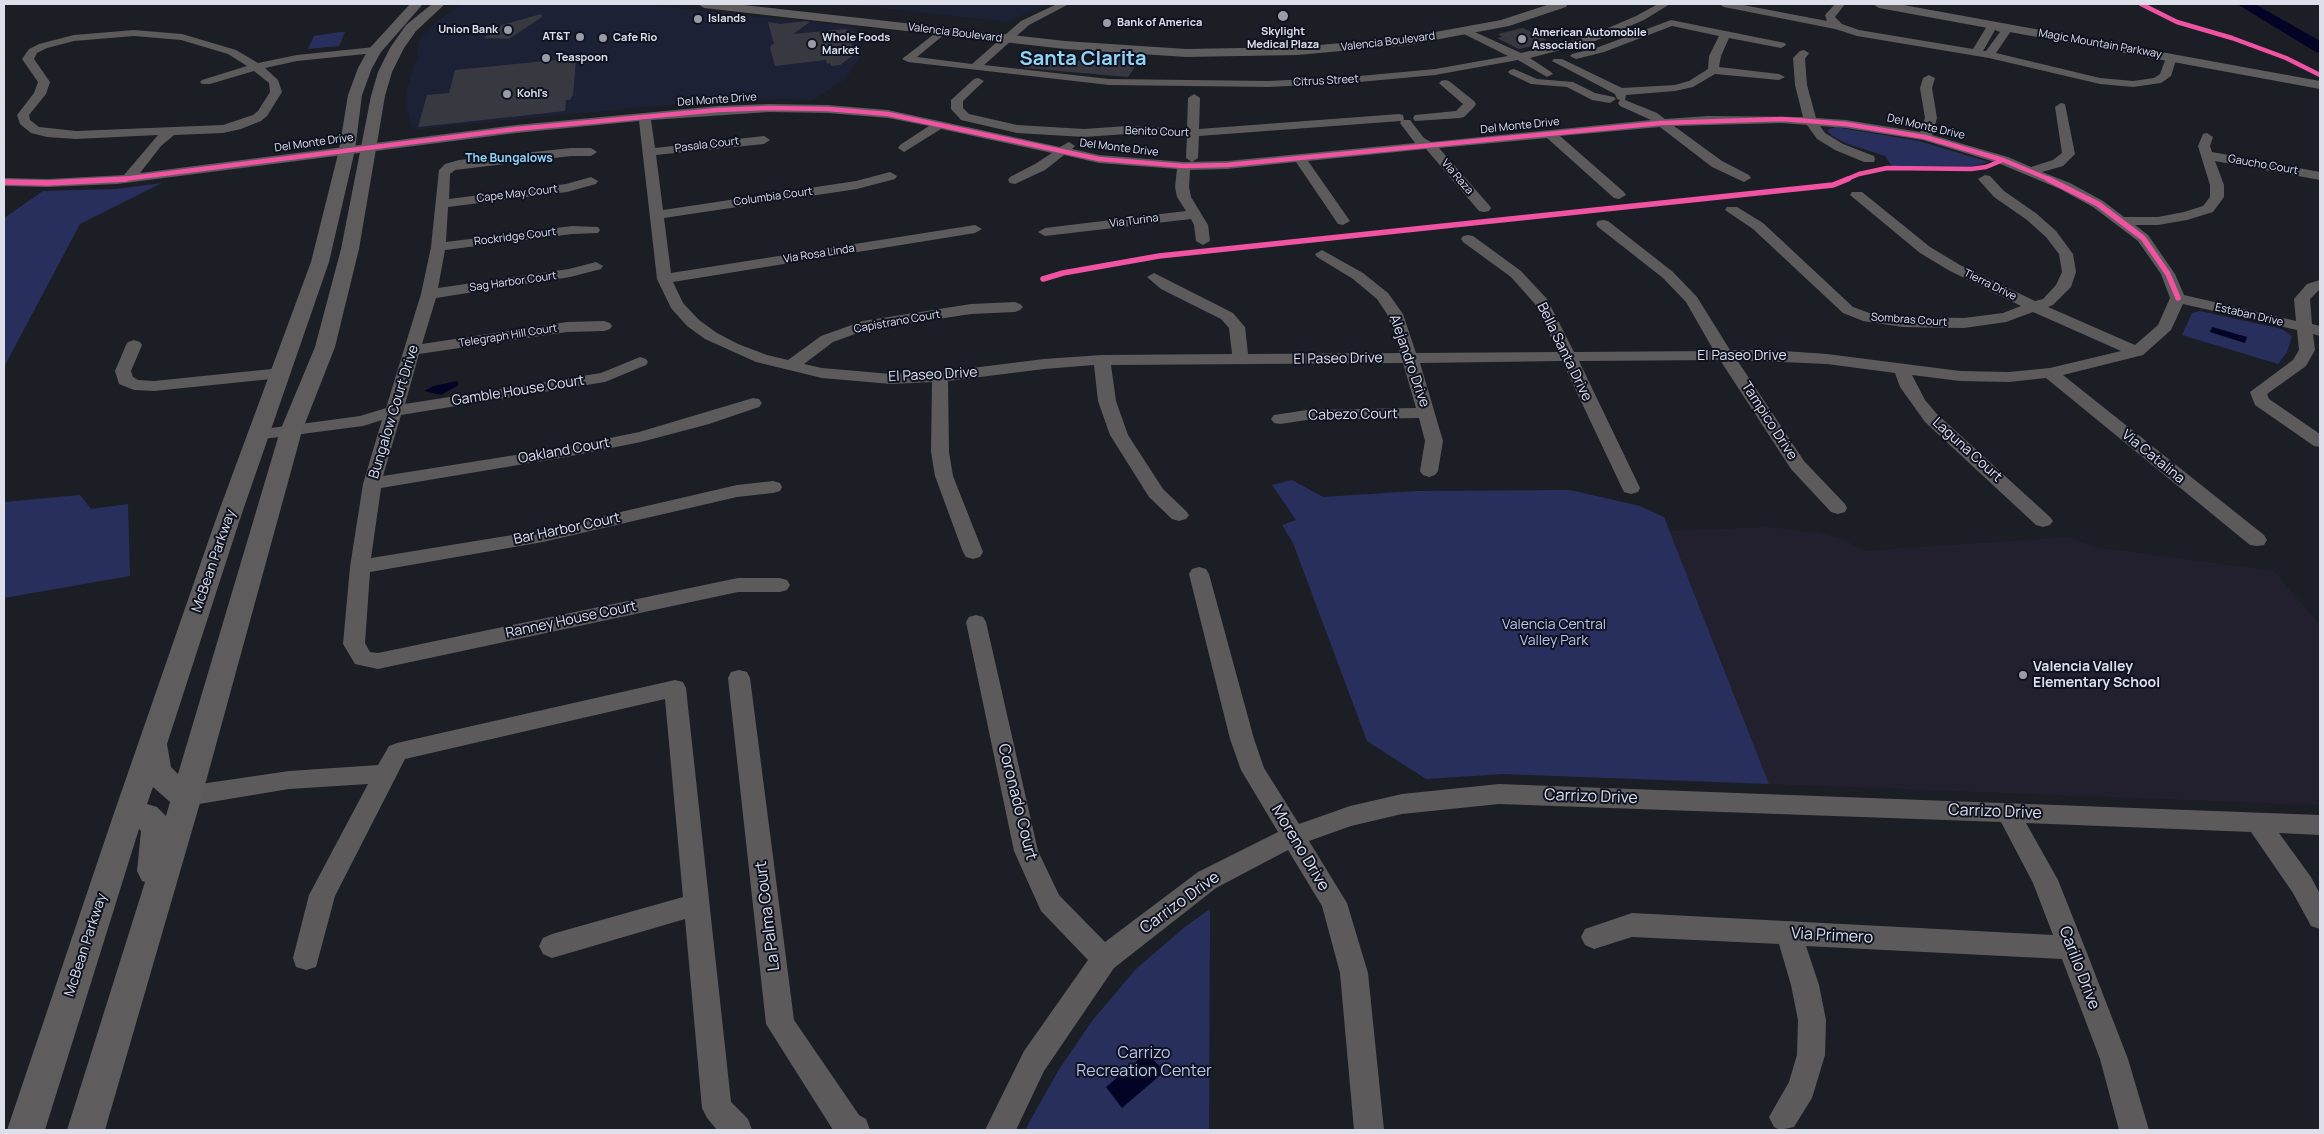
<!DOCTYPE html>
<style>
body{margin:0}
#map{position:relative;width:2324px;height:1134px;overflow:hidden;background:#1c1e26;font-family:Manrope,sans-serif}
canvas{display:block}
.frame{position:absolute;inset:0;border:5px solid #dde0eb;pointer-events:none}
</style>
<div id="map">
<canvas width="2324" height="1134"></canvas>
<div class="frame"></div>
</div>
<script>
const c = document.querySelector('canvas').getContext('2d');
c.lineJoin = 'round';
function paint(path, color) { c.fillStyle = color; c.fill(path, 'evenodd'); }
const toPath = rows => new Path2D(rows.map(r => 'M' + r).join(''));
function strokePath(path, color, width, dash) { c.strokeStyle = color; c.lineWidth = width; c.lineCap = dash ? 'butt' : 'round'; c.setLineDash(dash || []); c.stroke(path); }
function label(font, color, halo, rows, align = 'center') {
  c.font = font + ' Manrope,sans-serif'; c.lineWidth = 4; c.setLineDash([]); c.textBaseline = 'middle'; c.strokeStyle = halo; c.fillStyle = color; for (const [text, x, y, turn = 0] of rows) {
    c.save(); c.translate(x, y); c.rotate((+turn || 0) * Math.PI / 180); c.textAlign = isNaN(turn) ? turn : align; if (halo) c.strokeText(text, 0, 0); c.fillText(text, 0, 0); c.restore();
  }
}
paint(toPath([
 [461,4,642,4,854,27,863,53,846,78,812,101,785,99,688,103,416,129,412,128,406,102,408,85,417,58,419,40,432,26],
 [846,4,1048,4,1007,22]
]), '#1d2135');
paint(toPath([
 [1769,527,1819,533,1842,539,1865,551,2069,537,2095,547,2274,571,2320,625,2320,805,1769,784,1670,531]
]), '#22202f');
paint(toPath([
 [340,32,345,32,339,46,308,49,314,36],
 [1835,127,1919,141,1989,162,1966,168,1892,166,1885,156,1848,144,1832,136,1827,130],
 [162,183,80,224,4,367,4,218,43,191,116,189],
 [2200,311,2282,329,2292,336,2287,352,2278,364,2182,335,2192,313],
 [1292,480,1323,497,1416,491,1570,490,1640,506,1664,517,1769,784,1503,774,1426,779,1367,741,1293,543,1282,525,1296,520,1272,485],
 [80,495,91,509,128,504,130,576,4,598,4,502],
 [1210,909,1209,1130,1025,1130,1058,1071,1092,1021,1136,969,1186,926]
]), '#292f5d');
paint(toPath([
 [2212,327,2247,337,2245,343,2210,332],
 [457,381,459,384,457,386,441,395,424,391,433,386],
 [1146,1053,1165,1071,1122,1108,1106,1087]
]), '#030326');
paint(toPath([
 [2237,4,2255,4,2320,41,2320,53,2314,51,2237,4]
]), '#030326');
paint(toPath([
 [541,14,542,17,509,39,484,38,502,25],
 [806,21,810,22,793,34,846,29,855,54,840,65,831,66,830,63,827,64,826,60,775,66,770,48,771,45,774,44,768,22,781,24],
 [1523,28,1547,40,1542,41,1544,42,1541,44,1519,49,1497,38,1502,37,1498,34,1502,33],
 [1037,53,1067,55,1064,60,1091,61,1106,59,1139,61,1128,77,1024,68],
 [576,58,573,95,570,100,566,100,565,111,418,127,427,95,449,93,455,70]
]), '#383940');
paint(toPath([
 [1057,4,1069,4,1029,25,984,65,1109,79,1268,81,1349,77,1435,69,1508,56,1462,33,1462,29,1466,28,1521,53,1587,37,1636,16,1658,4,1670,4,1644,20,1595,41,1530,58,1551,72,1553,74,1547,77,1518,60,1435,75,1349,83,1268,87,1109,85,908,62,902,59,942,28,946,29,946,33,917,57,972,64,1021,21,1057,4],
 [1719,4,1738,4,1827,21,1825,15,1835,4,1845,4,1835,17,1842,24,1859,30,1973,49,1987,26,2000,23,2011,31,1996,53,2100,78,2133,81,2154,78,2160,74,2167,55,2175,55,2177,57,2171,76,2161,83,2133,87,2100,84,1989,58,1857,36,1835,29,1724,7,1719,4],
 [1995,30,2000,32,1986,51,1983,51,1995,30],
 [1671,20,1785,43,1786,45,1781,48,1729,38,1721,56,1719,67,1779,74,1785,77,1779,80,1715,74,1693,87,1675,91,1626,95,1625,100,1657,113,1665,119,1708,116,1803,117,1795,85,1793,58,1800,51,1804,50,1809,53,1805,59,1807,85,1816,118,1846,120,1920,132,1925,118,1920,88,1923,78,1929,75,1935,78,1932,88,1937,118,1932,135,2008,157,2031,167,2053,160,2062,153,2055,107,2061,103,2065,104,2075,154,2063,166,2042,172,2070,183,2103,201,2124,217,2158,217,2184,212,2203,206,2210,197,2210,185,2198,146,2203,134,2207,133,2213,137,2210,146,2212,152,2320,172,2320,180,2215,161,2224,185,2224,197,2213,212,2187,220,2158,225,2135,225,2148,235,2175,274,2184,295,2296,321,2294,299,2307,284,2320,280,2320,289,2310,299,2312,324,2320,326,2320,336,2313,334,2315,350,2306,366,2267,394,2269,399,2320,434,2320,447,2314,446,2255,405,2250,392,2293,360,2299,350,2297,330,2183,304,2171,330,2143,355,2063,375,2264,535,2267,540,2264,545,2257,546,2250,545,2046,378,2009,382,1960,381,1912,375,1925,400,1937,414,2050,517,2053,521,2050,525,2043,527,2036,525,1925,422,1900,387,1895,373,1827,364,1737,360,1804,461,1845,504,1847,508,1845,512,1838,514,1831,512,1791,469,1720,360,1579,361,1640,488,1638,492,1631,494,1624,492,1622,488,1562,361,1420,363,1443,441,1438,471,1435,475,1429,477,1423,475,1420,471,1425,441,1419,418,1307,420,1280,424,1274,423,1271,419,1274,415,1307,410,1416,408,1403,363,1111,365,1116,401,1128,435,1163,489,1186,511,1189,515,1186,519,1179,521,1172,519,1149,497,1110,435,1098,401,1094,365,1044,369,948,381,949,452,953,476,983,552,980,557,973,559,966,557,963,552,935,476,931,452,932,382,891,384,822,378,756,362,705,339,687,326,671,308,657,279,639,121,516,133,117,184,48,187,4,186,4,178,48,179,124,175,158,135,76,139,47,137,31,133,20,124,17,115,34,93,38,82,22,59,29,49,39,44,74,35,134,30,182,34,236,50,258,63,297,55,375,47,380,50,375,53,297,61,265,68,278,80,282,92,267,116,261,121,241,129,223,133,174,135,161,146,140,173,516,125,718,106,769,104,828,105,888,110,1060,147,1069,142,1075,146,1072,149,1099,155,1184,162,1227,161,1415,143,1400,123,1401,121,1199,136,1198,158,1192,162,1186,158,1187,136,1127,134,1084,137,1017,133,961,120,951,109,951,100,974,79,978,78,984,81,963,101,963,108,969,114,1017,125,1084,129,1127,126,1187,129,1188,98,1194,94,1200,98,1199,129,1399,114,1403,115,1404,120,1410,120,1424,138,1431,142,1651,120,1620,106,1618,103,1620,100,1617,99,1615,94,1552,61,1554,59,1562,59,1622,88,1675,85,1689,81,1708,69,1709,56,1719,36,1672,26,1604,52,1576,59,1570,56,1572,54,1596,48,1671,20],
 [134,36,181,40,228,54,247,66,202,80,200,82,202,84,210,84,254,71,269,83,270,92,258,111,253,115,223,125,76,131,39,127,30,120,29,115,46,94,50,82,34,59,37,53,47,48,74,41,134,36],
 [769,112,828,113,888,118,929,126,900,145,898,148,904,152,941,129,1052,153,1035,164,1010,177,1008,180,1010,183,1015,184,1045,170,1064,155,1099,163,1177,169,1175,187,1177,197,1186,211,1045,228,1038,232,1045,236,1191,219,1194,225,1196,241,1203,245,1210,241,1208,225,1191,197,1189,187,1190,170,1227,169,1296,162,1338,224,1343,225,1350,221,1308,161,1426,149,1479,211,1484,212,1489,211,1491,208,1489,205,1439,148,1547,138,1614,198,1619,199,1626,195,1624,192,1560,136,1660,127,1712,167,1744,182,1751,178,1749,175,1722,161,1674,126,1782,123,1807,125,1817,139,1835,150,1864,162,1874,162,1875,159,1874,156,1843,144,1825,133,1820,126,1846,128,1923,140,1998,163,2060,189,2093,207,2138,241,2161,274,2170,298,2158,325,2135,345,2048,307,2053,305,2071,287,2076,272,2073,254,2056,231,2037,214,2004,191,1990,176,1985,175,1978,179,1994,197,2027,220,2046,237,2059,254,2062,272,2056,285,2043,299,2035,301,1960,265,1930,247,1862,192,1852,192,1850,195,1920,253,1950,271,2021,306,2003,313,1964,318,1903,317,1872,314,1853,307,1763,223,1737,207,1727,207,1725,210,1753,229,1843,313,1863,321,1903,327,1964,328,2006,322,2033,312,2121,351,2050,368,2009,372,1960,371,1827,354,1769,350,1730,350,1697,297,1673,272,1608,221,1603,220,1598,221,1596,224,1598,227,1663,278,1686,302,1714,351,1574,352,1547,299,1521,271,1473,236,1468,235,1463,236,1461,239,1463,242,1511,277,1535,304,1558,352,1416,353,1403,314,1388,293,1363,273,1322,250,1315,254,1317,257,1353,279,1377,299,1387,314,1400,353,1248,354,1245,327,1233,313,1154,273,1147,277,1161,289,1221,319,1229,328,1232,354,1102,355,1044,359,940,372,891,374,822,368,804,364,833,342,866,330,971,314,1015,312,1020,310,1023,307,1020,304,1015,302,971,304,863,321,821,336,788,360,767,355,738,344,717,333,699,320,683,303,673,282,975,233,982,229,975,225,671,273,664,218,857,189,895,179,897,176,890,172,856,181,663,210,656,155,764,144,770,140,764,136,655,148,651,120,769,112],
 [1514,69,1537,79,1573,82,1595,93,1614,97,1616,99,1610,103,1592,100,1567,87,1531,84,1510,74,1508,72,1510,70,1514,69],
 [1445,80,1449,81,1474,101,1476,104,1474,107,1464,117,1460,118,1415,121,1413,118,1415,115,1456,111,1463,104,1441,85,1439,83,1441,81,1445,80],
 [571,148,591,148,597,152,591,156,571,156,455,170,450,174,449,199,566,184,591,177,598,181,596,184,567,192,448,207,446,242,572,226,598,227,600,230,598,233,572,234,445,250,438,288,569,269,596,262,603,266,601,269,570,277,436,298,422,344,567,322,604,321,610,323,612,326,610,329,604,331,567,332,419,354,405,404,601,373,640,357,646,359,648,362,646,365,605,382,401,415,383,476,566,447,639,432,753,398,759,399,762,403,759,407,709,424,641,442,566,457,381,488,371,558,543,530,737,485,773,481,780,483,782,487,780,491,773,493,737,497,543,542,370,572,365,643,370,652,378,653,738,578,780,578,787,580,790,585,787,590,780,592,738,592,378,669,355,664,343,644,350,567,363,484,382,420,363,426,256,440,250,439,247,435,250,431,256,430,360,416,386,408,421,294,431,247,439,170,445,164,459,160,571,148],
 [134,340,140,342,142,345,131,371,133,377,138,380,154,381,281,368,287,369,289,373,287,377,281,378,154,391,134,390,119,384,115,371,126,345,128,342,134,340],
 [1199,567,1206,569,1209,574,1254,739,1264,768,1299,824,1350,806,1402,794,1499,784,2320,815,2320,835,2279,833,2311,877,2320,894,2320,929,2311,926,2293,893,2251,832,2026,823,2058,880,2085,948,2128,1059,2149,1130,2119,1130,2100,1059,2062,959,1806,946,1819,985,1826,1020,1825,1055,1812,1098,1794,1127,1780,1130,1774,1127,1769,1117,1789,1082,1797,1055,1798,1020,1791,985,1779,944,1632,937,1594,949,1585,945,1581,937,1585,929,1632,913,2053,935,2033,883,2001,822,1499,804,1402,814,1351,826,1309,841,1347,903,1368,973,1384,1130,1354,1130,1340,973,1322,906,1288,850,1216,888,1114,968,1044,1071,1016,1130,985,1130,1024,1051,1088,960,1041,911,1014,851,966,622,969,617,976,615,983,617,986,622,1038,851,1059,895,1105,942,1198,872,1278,832,1241,770,1230,739,1189,574,1192,569,1199,567],
 [739,670,747,672,750,678,794,1020,859,1115,866,1119,870,1130,833,1130,766,1024,728,678,731,672,739,670],
 [675,680,683,682,686,688,731,1102,748,1119,752,1130,717,1130,707,1118,702,1108,685,919,552,958,543,954,539,946,543,938,552,934,683,897,665,699,405,759,335,896,316,967,306,970,296,967,293,958,309,895,368,784,289,789,187,806,179,803,175,796,179,789,187,786,289,771,378,765,389,746,397,743,675,680]
]), '#5d5a5b');
paint(toPath([
 [410,4,423,4,381,52,372,68,362,95,355,150,329,262,240,519,167,744,171,767,178,774,280,431,315,347,341,249,371,96,378,72,390,48,406,25,432,4,445,4,416,31,404,48,392,72,385,96,359,249,335,347,302,431,202,796,105,1130,67,1130,145,882,142,881,137,871,141,831,139,829,45,1130,7,1130,113,816,216,519,311,262,339,150,348,95,358,68,368,50,410,4],
 [153,787,170,802,166,816,157,807,147,804,153,787],
 [698,4,735,4,1065,41,1186,49,1297,47,1408,37,1501,20,1550,4,1568,4,1566,7,1509,26,1408,45,1297,55,1186,57,1065,49,704,8,698,4],
 [1873,4,1898,4,2320,81,2320,89,1879,8,1873,4]
]), '#5e5c5d');
strokePath(toPath([
 [2141,4,2177,22,2232,38,2286,58,2320,75],
 [116,180,516,129,718,110,769,108,828,109,888,114,1099,159,1184,166,1227,165,1661,123,1782,119,1846,124,1925,137,2003,160,2051,180],
 [1845,180,1859,174,1887,168,1971,169,1986,167,2003,160]
]), '#f153a3', 4.5);
strokePath(toPath([
 [2048,179,2098,204,2143,238,2168,274,2178,298],
 [4,182,48,183,126,179],
 [1043,279,1063,273,1159,256,1833,185,1848,179]
]), '#f153a3', 5.5);
for (const [x, y, r, color] of [
 [1283,16,6,"#999ca6"],
 [698,19,5,"#999ca6"],
 [1107,23,5,"#999ca6"],
 [508,30,5,"#999ca6"],
 [580,37,5,"#999ca6"],
 [603,38,5,"#999ca6"],
 [1522,39,5,"#999ca6"],
 [812,44,5,"#999ca6"],
 [546,58,5,"#999ca6"],
 [507,94,5,"#999ca6"],
 [2023,675,5,"#999ca6"]
]) { const dot = new Path2D(); dot.arc(x, y, r, 0, 2 * Math.PI); c.fillStyle = color; c.fill(dot); strokePath(dot, '#0f1220', 2); }
label('bold 11px', '#dde0eb', '#0f1220', [
 ["Islands",708,19],
 ["Bank of America",1117,23],
 ["Union Bank",498,30,"right"],
 ["Skylight",1283,32,"center"],
 ["Medical Plaza",1283,45,"center"],
 ["American Automobile",1532,33],
 ["Association",1532,46],
 ["AT&T",570,37,"right"],
 ["Cafe Rio",613,38],
 ["Whole Foods",822,38],
 ["Market",822,51],
 ["Teaspoon",556,58],
 ["Kohl's",517,94]
], 'left');
label('11px', '#dde0eb', '#0f1220', [
 ["Valencia Boulevard",955,33,7],
 ["Valencia Boulevard",1388,42,-7],
 ["Magic Mountain Parkway",2100,44,10],
 ["Citrus Street",1326,81,-3],
 ["Del Monte Drive",717,100,-4],
 ["Del Monte Drive",1520,126,-6],
 ["Del Monte Drive",1926,127,13],
 ["Benito Court",1157,132,2],
 ["Del Monte Drive",314,143,-8],
 ["Pasala Court",707,145,-7],
 ["Del Monte Drive",1119,148,7],
 ["Gaucho Court",2263,165,10],
 ["Via Raza",1457,177,49],
 ["Cape May Court",517,194,-7],
 ["Columbia Court",773,197,-8],
 ["Via Turina",1134,221,-7],
 ["Rockridge Court",515,237,-7],
 ["Via Rosa Linda",819,254,-9],
 ["Sag Harbor Court",513,282,-8],
 ["Tierra Drive",1990,285,26],
 ["Estaban Drive",2249,315,13],
 ["Sombras Court",1909,320,4],
 ["Capistrano Court",897,322,-10],
 ["Telegraph Hill Court",508,336,-9]
]);
label('bold 12px', '#93d4f5', '#0f1220', [
 ["The Bungalows",509,159]
]);
label('14px', '#dde0eb', '#0f1220', [
 ["Bella Santa Drive",1564,352,64],
 ["El Paseo Drive",1742,356],
 ["El Paseo Drive",1338,359,-1],
 ["Alejandro Drive",1409,361,71],
 ["El Paseo Drive",933,375,-3],
 ["Gamble House Court",518,391,-9],
 ["Bungalow Court Drive",394,412,-73],
 ["Cabezo Court",1353,415,-1],
 ["Tampico Drive",1769,421,57],
 ["Laguna Court",1967,450,42],
 ["Oakland Court",564,451,-10],
 ["Via Catalina",2153,457,39],
 ["Bar Harbor Court",567,529,-12],
 ["McBean Parkway",214,561,-71],
 ["Ranney House Court",571,620,-12],
 ["McBean Parkway",86,945,-72]
]);
label('14px', '#bac4ed', '#0f1220', [
 ["Valencia Central",1554,625],
 ["Valley Park",1554,641]
]);
label('bold 14px', '#dde0eb', '#0f1220', [
 ["Valencia Valley",2033,667],
 ["Elementary School",2033,683]
], 'left');
label('16px', '#dde0eb', '#0f1220', [
 ["Carrizo Drive",1591,797,2],
 ["Coronado Court",1017,802,76],
 ["Carrizo Drive",1995,812,2],
 ["Moreno Drive",1300,848,59],
 ["Carrizo Drive",1180,903,-36],
 ["La Palma Court",768,916,-97],
 ["Via Primero",1832,936,3],
 ["Carillo Drive",2079,968,69]
]);
label('16px', '#bac4ed', '#0f1220', [
 ["Carrizo",1144,1054],
 ["Recreation Center",1144,1072]
]);
label('bold 20px', '#93d4f5', '#0f1220', [
 ["Santa Clarita",1083,59]
]);
</script>
